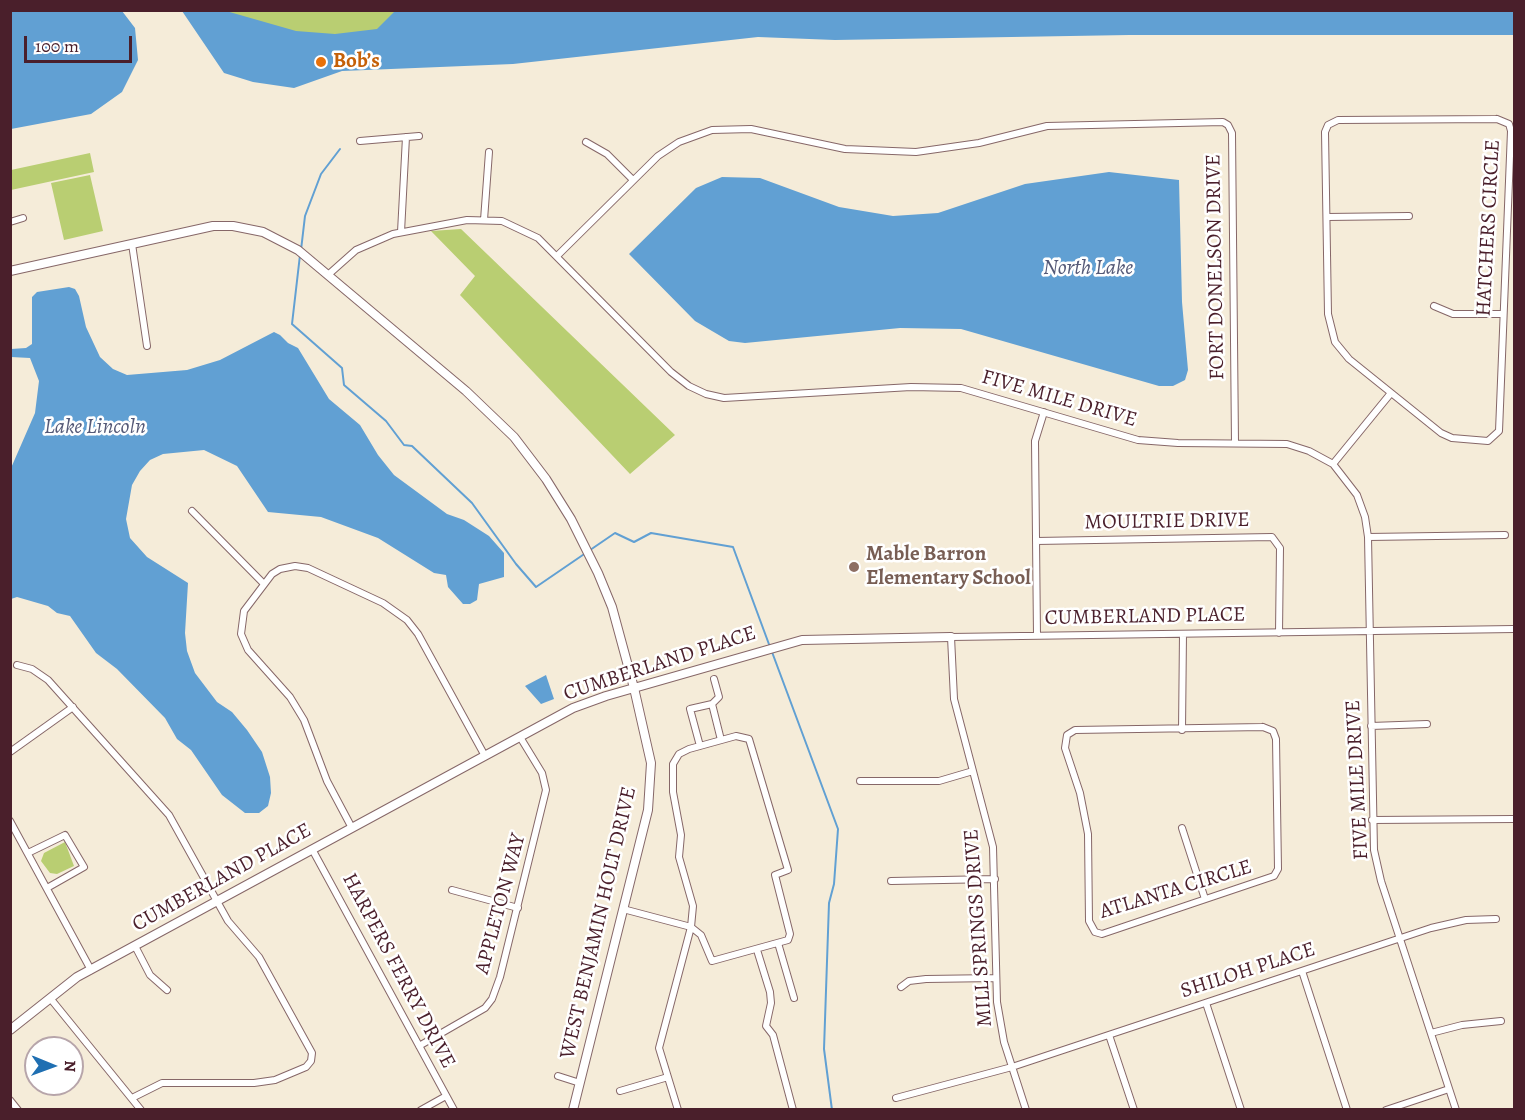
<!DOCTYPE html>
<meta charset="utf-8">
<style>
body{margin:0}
#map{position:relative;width:1525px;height:1120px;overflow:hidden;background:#f5ecd9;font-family:Alegreya,serif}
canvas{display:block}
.frame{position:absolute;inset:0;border:12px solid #4a1f2b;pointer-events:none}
.north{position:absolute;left:24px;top:1036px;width:60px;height:60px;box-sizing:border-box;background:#fff;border:2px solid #b7a5aa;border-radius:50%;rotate:91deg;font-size:16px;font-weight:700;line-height:24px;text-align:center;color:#4a1f2b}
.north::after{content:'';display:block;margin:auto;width:21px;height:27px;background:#1f6fb2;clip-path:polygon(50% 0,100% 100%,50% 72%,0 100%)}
.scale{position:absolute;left:24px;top:36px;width:108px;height:27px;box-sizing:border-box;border:3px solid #4a1f2b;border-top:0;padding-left:8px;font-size:18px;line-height:21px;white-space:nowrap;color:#4a1f2b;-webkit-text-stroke:4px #fff;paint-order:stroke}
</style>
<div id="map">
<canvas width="1525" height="1120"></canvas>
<div class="frame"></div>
<div class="north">N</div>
<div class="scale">100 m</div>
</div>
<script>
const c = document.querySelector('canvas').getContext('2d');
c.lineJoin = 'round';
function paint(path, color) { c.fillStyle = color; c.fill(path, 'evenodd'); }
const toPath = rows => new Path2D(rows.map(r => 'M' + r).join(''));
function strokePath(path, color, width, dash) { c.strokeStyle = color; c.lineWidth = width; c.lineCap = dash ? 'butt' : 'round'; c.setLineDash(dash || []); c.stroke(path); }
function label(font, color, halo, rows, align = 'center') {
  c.font = font + ' Alegreya,serif'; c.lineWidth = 5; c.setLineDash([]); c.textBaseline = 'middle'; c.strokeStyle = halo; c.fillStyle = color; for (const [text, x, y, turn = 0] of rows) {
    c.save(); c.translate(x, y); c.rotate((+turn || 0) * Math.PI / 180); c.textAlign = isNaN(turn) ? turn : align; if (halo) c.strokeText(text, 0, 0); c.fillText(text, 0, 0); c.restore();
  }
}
paint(toPath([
 [205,11,675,11,344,50],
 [90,153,94,172,11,190,11,170],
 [90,175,103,231,64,240,51,183],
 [461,229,675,435,630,474,460,295,475,276,431,231],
 [65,842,74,866,57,874,50,873,41,861,44,853]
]), '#b9ce72');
paint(toPath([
 [11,10,122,11,135,28,138,60,122,92,91,114,11,129],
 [395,11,1514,10,1514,35,1129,35,835,40,758,37,513,64,342,71,294,88,253,82,224,73,182,11,226,11,296,31,335,34,377,29],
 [1109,172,1179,180,1182,302,1188,370,1185,380,1173,386,1159,386,961,329,900,328,745,343,729,341,695,321,629,254,696,188,722,177,760,178,839,207,893,216,938,213,1025,184],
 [69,287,75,289,79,296,86,327,100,357,113,369,127,375,187,370,220,360,274,332,280,335,288,343,298,348,329,399,360,425,378,455,394,475,447,514,464,520,489,536,504,553,504,577,479,584,477,600,470,604,463,604,448,587,446,575,434,573,378,538,321,517,268,512,237,466,204,450,163,454,150,460,140,471,132,485,126,519,130,538,147,557,188,583,185,633,187,651,195,673,217,702,232,712,247,730,262,752,270,777,271,793,268,806,259,813,245,813,222,795,191,750,177,739,165,718,117,669,96,653,70,616,57,613,48,606,17,597,11,599,11,468,35,413,39,381,30,358,11,357,11,349,26,348,32,344,32,297,37,292],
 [546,675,554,699,541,704,525,686]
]), '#61a0d3');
strokePath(toPath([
 [301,250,305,216,321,174,340,149],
 [300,255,292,324,342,368,344,385,386,421,404,445,412,446,472,503,516,564,536,587,615,533,634,542,651,533,733,547,770,647],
 [772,652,838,829,834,884,829,903,824,1049,832,1110]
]), '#61a0d3', 2);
const minor = toPath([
 [1497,119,1509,124,1511,131,1499,431,1488,441,1452,438,1441,433,1349,359,1335,342,1328,314,1325,132,1328,125,1338,120,1497,119],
 [360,141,419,136],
 [586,142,607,154,633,180],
 [1327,217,1409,216],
 [484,220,489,152],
 [10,222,23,218],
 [401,232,406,137],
 [132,244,147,346],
 [557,256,658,156,679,142,712,130,751,129,845,149,916,152,979,143,1047,126,1223,122,1228,125,1232,133,1235,443],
 [329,274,356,250,393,234,467,220,502,221,538,238,671,372,689,386,706,394,724,398,911,387,961,388,1138,440,1178,443,1287,444,1309,451,1333,464,1357,495,1365,517,1368,537,1374,850,1381,881,1456,1110],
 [1434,306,1453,314,1502,314],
 [1333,464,1391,393],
 [192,511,264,584],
 [1368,537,1505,535],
 [1036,541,1272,537,1280,548,1279,633],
 [1037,636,1035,441,1044,412],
 [17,665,32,669,48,680,169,815,228,921,259,957,312,1053,311,1061,306,1067,275,1080,254,1083,162,1083,132,1098],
 [712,704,719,697,714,679],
 [1371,726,1427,724],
 [1263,727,1273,731,1276,739,1278,869,1274,876,1102,934,1095,932,1089,921,1088,834,1080,793,1065,748,1067,735,1075,730,1263,727],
 [1182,730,1183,634],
 [700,746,690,709,712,704,721,740],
 [10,752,73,707],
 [860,781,939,781,973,771],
 [1372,820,1514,819],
 [10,821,91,970],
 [352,828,327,781,304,720,290,697,248,650,241,634,244,611,272,574,280,569,295,566,308,568,383,603,407,620,418,634,485,756],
 [1182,828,1205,899],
 [312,849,454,1110],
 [28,853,65,835,84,867,47,888],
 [891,881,995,879],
 [452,890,518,908],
 [623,909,691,927,701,935,712,961,788,940,790,934,775,875,788,870,749,739,736,736,689,749,679,754,673,764,673,792,681,835,679,857,693,906,691,927,659,1048,678,1110],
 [778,943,794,998],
 [135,946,150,975,167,990],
 [757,950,770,992,771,1003,766,1026,773,1035,793,1110],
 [1302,971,1347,1110],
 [901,987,909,981,926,979,996,978],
 [50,998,141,1110],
 [1206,1003,1241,1110],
 [1431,1033,1462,1025,1501,1021],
 [1109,1035,1134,1110],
 [419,1046,485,1008,492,999,500,977,546,790,542,773,520,737],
 [558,1076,580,1083],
 [620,1091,668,1077],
 [896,1098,1012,1067,1431,928,1466,920,1496,919],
 [10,1100,18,1110],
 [421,1110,446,1096],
 [1026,1110,1004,1042,997,1002,993,847,954,699,951,637,1514,629],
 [1386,1110,1449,1089]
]);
const tertiary = toPath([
 [10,271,213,226,233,226,263,232,298,250,466,391,514,437,546,479,571,519,598,573,612,607,634,688],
 [10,1030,77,977,573,708,606,696,802,640,951,637]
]);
const secondary = toPath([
 [573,1110,648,810,651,763,634,688]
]);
strokePath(minor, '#866768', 8);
strokePath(tertiary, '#866768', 10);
strokePath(secondary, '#866768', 10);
strokePath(minor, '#fff', 6);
strokePath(tertiary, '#fff', 8);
strokePath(secondary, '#fff', 8);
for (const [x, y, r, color] of [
 [321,62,6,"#e8710a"],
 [854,567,6,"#8d6e63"]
]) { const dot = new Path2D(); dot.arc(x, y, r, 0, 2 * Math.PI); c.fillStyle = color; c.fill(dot); strokePath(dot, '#fff', 2); }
label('bold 21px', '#c56008', '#fff', [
 ["Bob’s",333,62]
], 'left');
label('21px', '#4a1f2b', '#fff', [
 ["HATCHERS CIRCLE",1489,228,-87],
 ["FORT DONELSON DRIVE",1216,267,-91],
 ["FIVE MILE DRIVE",1059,399,16],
 ["MOULTRIE DRIVE",1167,522,-1],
 ["CUMBERLAND PLACE",1145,617,-1],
 ["CUMBERLAND PLACE",660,664,-18],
 ["FIVE MILE DRIVE",1358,780,-93],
 ["CUMBERLAND PLACE",222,878,-29],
 ["ATLANTA CIRCLE",1176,890,-17],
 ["APPLETON WAY",501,904,-75],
 ["WEST BENJAMIN HOLT DRIVE",599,923,-77],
 ["MILL SPRINGS DRIVE",979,928,-94],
 ["HARPERS FERRY DRIVE",398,971,62],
 ["SHILOH PLACE",1248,971,-18]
]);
label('bold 21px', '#785e54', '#fff', [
 ["Mable Barron",866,555],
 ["Elementary School",866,579]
], 'left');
label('italic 22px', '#545977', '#fff', [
 ["North Lake",1088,269],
 ["Lake Lincoln",95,428]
]);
</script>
